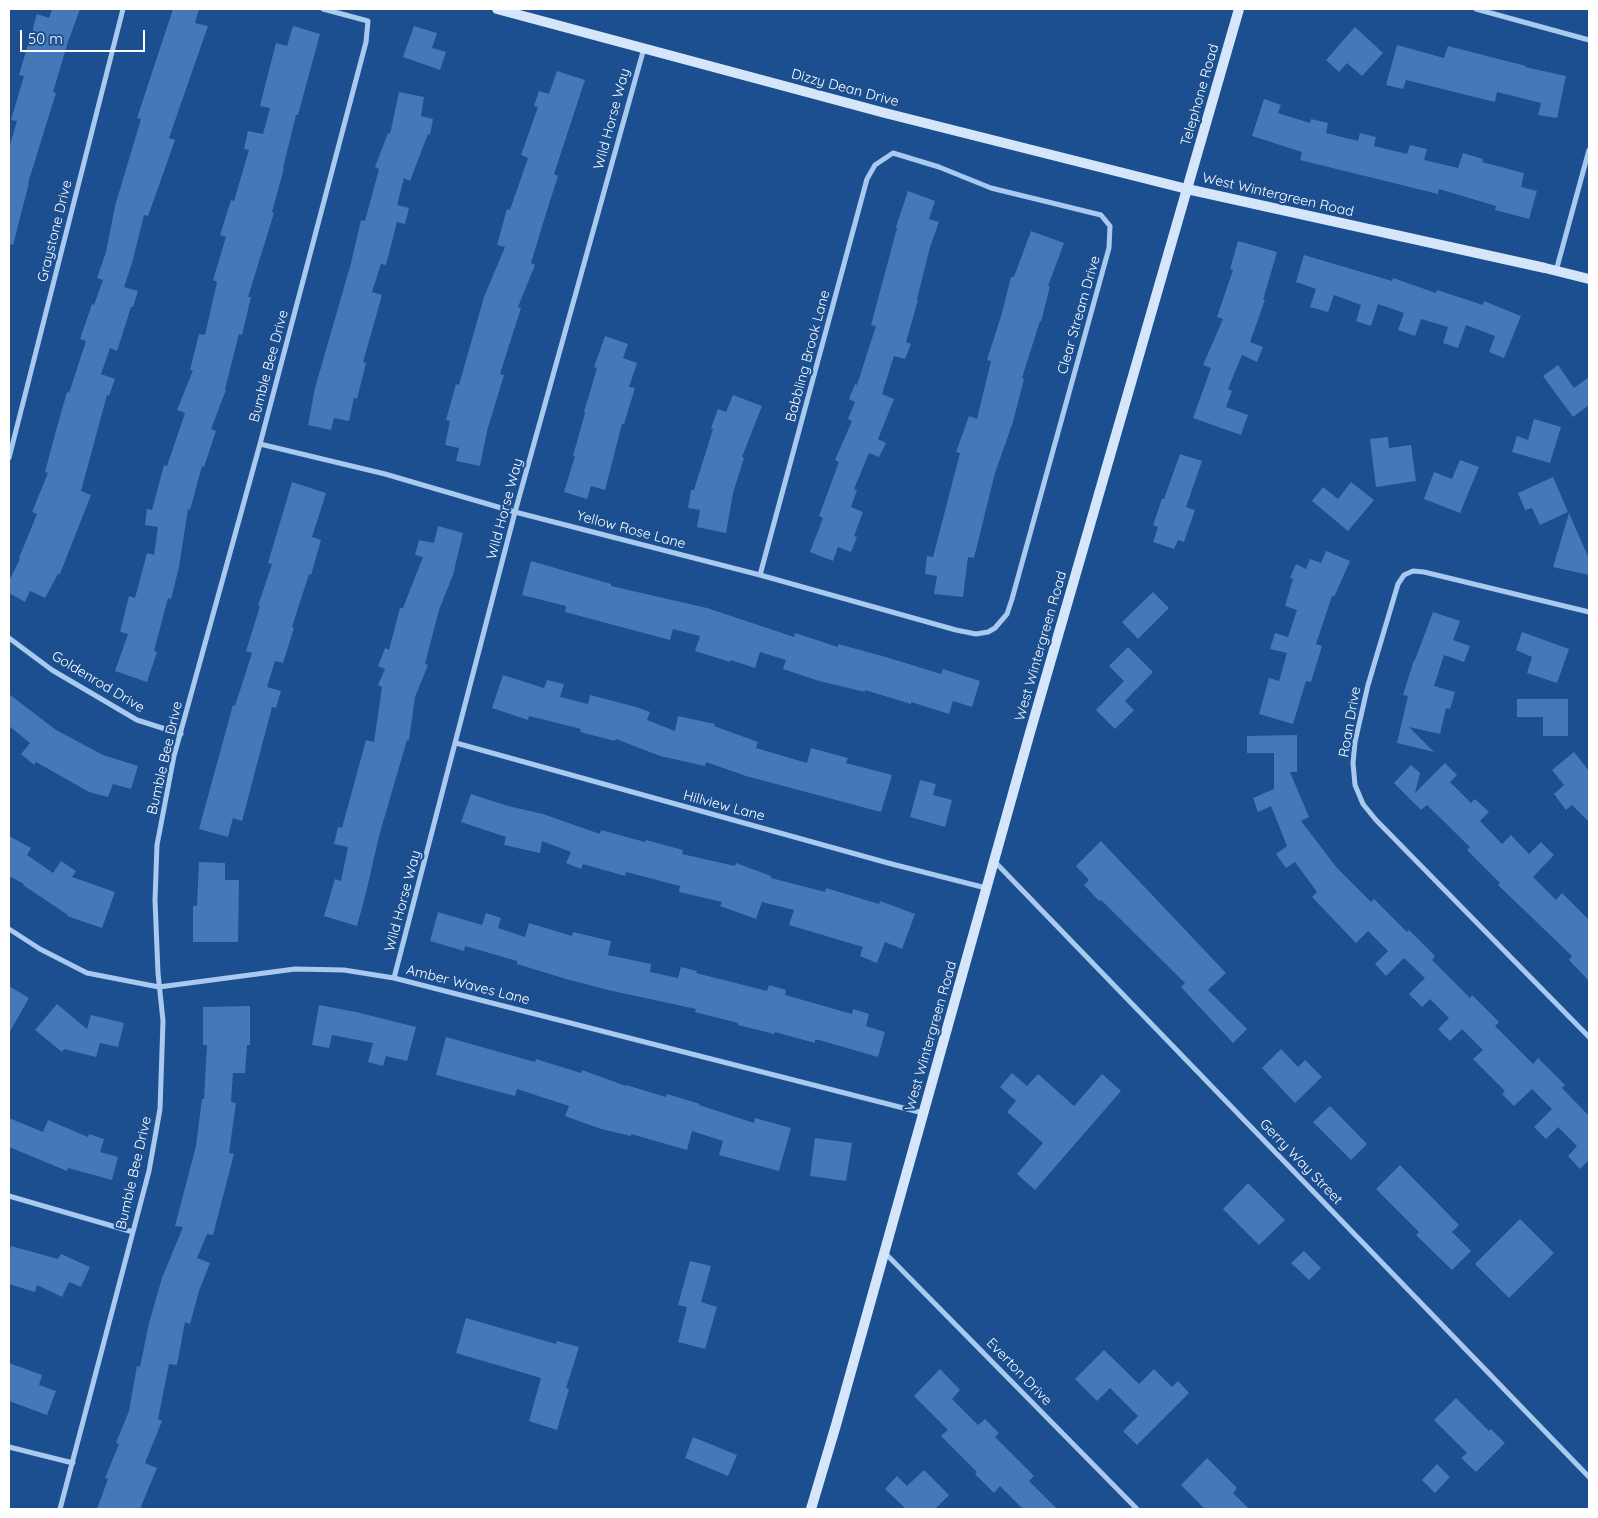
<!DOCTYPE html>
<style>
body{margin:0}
#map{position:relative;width:1598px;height:1518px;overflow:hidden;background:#1b4f8f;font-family:Quicksand,sans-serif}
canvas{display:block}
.frame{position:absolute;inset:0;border:10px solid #fff;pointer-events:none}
.scale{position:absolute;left:20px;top:30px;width:125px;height:22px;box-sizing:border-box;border:2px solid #fff;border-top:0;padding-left:6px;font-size:15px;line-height:18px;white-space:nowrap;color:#fff;-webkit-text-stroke:4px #1b4f8f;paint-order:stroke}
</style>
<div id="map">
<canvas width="1598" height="1518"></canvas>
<div class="frame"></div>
<div class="scale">50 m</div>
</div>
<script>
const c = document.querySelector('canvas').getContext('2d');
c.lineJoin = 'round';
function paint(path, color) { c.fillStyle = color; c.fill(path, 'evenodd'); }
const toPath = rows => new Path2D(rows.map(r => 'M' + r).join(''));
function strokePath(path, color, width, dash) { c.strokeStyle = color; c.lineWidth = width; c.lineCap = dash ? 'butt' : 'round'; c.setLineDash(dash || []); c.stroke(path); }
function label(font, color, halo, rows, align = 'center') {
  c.font = font + ' Quicksand,sans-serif'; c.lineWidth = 4.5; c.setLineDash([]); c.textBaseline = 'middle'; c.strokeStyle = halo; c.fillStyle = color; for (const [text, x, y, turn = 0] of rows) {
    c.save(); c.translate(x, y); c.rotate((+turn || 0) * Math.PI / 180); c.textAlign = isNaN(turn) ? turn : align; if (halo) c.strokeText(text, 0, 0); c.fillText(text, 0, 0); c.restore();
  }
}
paint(toPath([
 [52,9,80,9,68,42,53,92,56,93,28,183,29,183,13,245,9,244,9,148,17,121,11,120,24,76,19,75,37,14,49,18],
 [173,9,199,9,195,23,208,26,169,138,175,140,163,174,148,216,144,215,132,263,124,287,138,291,133,307,131,307,117,351,110,348,101,374,115,379,109,396,107,395,81,491,91,495,60,574,58,574,45,598,30,591,25,602,9,593,9,581,20,559,19,558,37,514,32,512,48,473,45,472,57,427,67,392,69,393,86,341,80,339,92,304,94,305,103,280,97,278,106,252,115,206,141,119,137,118],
 [293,26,320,34,298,115,296,115,283,168,284,168,272,212,274,213,248,297,251,297,242,335,239,334,225,389,226,390,211,429,216,431,204,467,202,466,190,510,188,509,179,567,171,599,168,598,154,651,157,652,147,682,115,671,128,634,120,632,129,596,135,598,147,553,154,555,158,527,145,525,147,509,152,510,164,465,167,466,185,413,177,410,193,370,190,370,199,334,205,335,217,282,213,280,226,237,220,235,231,200,234,201,249,150,244,149,248,131,263,134,270,108,260,106,269,70,276,43,287,46],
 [414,26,437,33,432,48,446,52,440,70,403,57],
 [1355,27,1383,53,1362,76,1347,63,1339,72,1326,60],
 [1397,45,1444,58,1448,46,1526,66,1525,67,1566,76,1557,118,1538,115,1541,103,1497,92,1495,102,1406,80,1403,89,1386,85],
 [557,71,585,80,554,174,558,176,544,220,531,263,535,265,518,307,521,308,500,374,504,375,487,431,480,466,456,461,459,448,445,445,450,421,446,420,456,384,459,385,484,297,505,247,497,245,507,209,510,210,528,158,521,155,538,107,534,106,539,91,549,94],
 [399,92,424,97,421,116,433,119,430,135,428,134,410,181,404,178,397,205,409,208,405,224,397,222,386,265,381,264,372,292,382,295,363,362,366,363,357,399,354,398,349,421,334,418,331,430,308,425,315,388,351,263,361,220,365,221,379,169,375,167,388,133,390,134],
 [1264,99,1281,105,1278,113,1310,123,1311,119,1328,123,1326,133,1358,141,1360,133,1376,137,1374,146,1407,154,1410,145,1427,149,1424,160,1458,168,1463,153,1483,159,1482,162,1524,173,1521,187,1537,191,1529,219,1495,210,1496,206,1439,189,1438,194,1300,160,1302,152,1252,136],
 [908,191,935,201,929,219,939,222,930,247,917,299,918,300,906,342,911,344,905,359,894,356,882,394,894,399,878,439,886,443,879,457,869,453,854,489,857,490,851,507,863,512,854,536,857,537,851,552,838,547,833,561,810,552,823,518,819,516,839,462,835,460,852,421,848,419,855,402,849,399,855,384,857,385,876,326,871,325,897,228,896,227],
 [1031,231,1064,243,1048,286,1050,286,1041,322,1040,321,1022,378,1024,379,1013,422,995,473,974,558,968,557,963,597,934,594,937,576,925,574,927,556,933,557,960,453,956,452,969,416,977,419,991,361,987,360,1002,313,1011,277,1014,277],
 [1238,241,1277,252,1263,300,1265,300,1250,342,1263,347,1257,362,1242,355,1228,389,1232,391,1226,407,1248,415,1241,435,1193,418,1211,368,1203,365,1223,319,1217,317,1233,270,1230,269],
 [1304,255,1392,281,1393,278,1436,293,1437,290,1483,305,1484,301,1521,316,1504,358,1489,352,1495,336,1466,325,1458,348,1443,343,1448,327,1421,319,1415,336,1398,330,1404,313,1378,304,1371,326,1356,321,1361,305,1334,295,1328,312,1310,307,1316,289,1296,282],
 [605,336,628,344,623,358,637,363,629,387,635,388,624,424,622,424,605,490,591,486,587,499,564,492,575,456,573,456,585,413,584,412,597,368,594,367],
 [1558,365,1574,388,1589,377,1589,405,1573,417,1543,376],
 [733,395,762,406,742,457,744,458,733,493,726,533,697,527,700,510,688,508,691,490,694,490,713,429,711,428,718,409,726,412],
 [1534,419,1561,427,1550,463,1512,452,1517,436,1528,440],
 [1388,437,1389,448,1411,445,1416,481,1376,487,1370,439],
 [1180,454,1202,461,1186,507,1195,510,1184,542,1178,540,1174,549,1153,542,1158,527,1153,525,1162,499,1164,499],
 [1460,460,1479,467,1460,513,1424,499,1434,472,1452,479],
 [1553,477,1568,512,1540,525,1532,508,1525,510,1518,493],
 [292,482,326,493,312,537,321,540,311,575,309,574,292,627,294,628,283,663,275,661,267,687,281,691,276,708,272,707,242,821,233,818,228,837,199,829,233,705,235,706,252,653,246,651,260,606,258,606,272,564,268,563],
 [1351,482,1374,500,1348,531,1312,501,1323,487,1338,499],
 [1569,513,1589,559,1589,575,1553,567],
 [438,526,463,533,453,575,439,610,425,664,428,665,415,697,409,740,407,740,379,836,366,893,357,926,324,916,335,879,341,881,348,847,334,844,338,827,342,828,366,740,374,742,382,687,378,685,385,669,378,666,385,648,389,650,400,608,403,608,423,557,415,555,419,540,434,543],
 [1326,551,1350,561,1334,597,1332,596,1316,644,1322,646,1311,682,1306,681,1293,724,1259,714,1269,678,1279,681,1287,653,1270,649,1275,633,1288,637,1297,610,1285,606,1293,579,1290,578,1296,564,1306,569,1310,559,1321,563],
 [531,561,611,584,611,586,707,608,794,637,795,633,838,647,838,644,886,657,941,674,943,669,980,681,972,707,953,701,949,714,911,702,911,704,865,690,865,692,819,681,783,669,786,660,760,652,755,668,730,660,730,662,695,651,700,636,673,629,670,640,565,612,566,606,522,595],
 [1153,592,1169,608,1138,639,1122,622],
 [1433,612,1460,621,1453,640,1470,646,1464,662,1444,655,1434,686,1455,692,1450,709,1446,708,1440,734,1409,727,1434,752,1397,743,1408,696,1403,695,1414,660,1415,660],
 [1522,632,1569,649,1557,683,1527,673,1532,657,1516,650],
 [1128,647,1153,672,1125,701,1134,710,1115,729,1096,710,1124,681,1109,666],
 [503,675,544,688,547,680,564,684,560,697,588,704,590,695,636,707,650,712,647,720,675,731,678,716,715,724,714,726,758,742,756,748,807,763,811,748,848,758,846,763,892,775,881,812,746,776,706,762,705,766,660,756,616,739,615,741,580,732,581,729,529,716,528,720,492,708],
 [9,694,56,730,103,755,138,766,131,789,113,784,108,797,89,792,36,762,34,765,21,754,30,743,9,726],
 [1517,699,1568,699,1568,736,1543,736,1543,717,1517,717],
 [1297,735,1297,772,1290,772,1309,817,1301,821,1337,868,1371,902,1374,899,1407,932,1409,930,1435,956,1432,960,1470,998,1472,995,1499,1022,1495,1026,1533,1064,1538,1058,1565,1085,1562,1088,1589,1116,1589,1160,1580,1169,1568,1156,1577,1146,1558,1127,1546,1139,1534,1127,1552,1109,1532,1089,1514,1106,1502,1094,1505,1091,1473,1059,1483,1050,1462,1029,1450,1041,1438,1029,1449,1018,1430,999,1422,1007,1409,994,1425,978,1404,958,1386,976,1375,964,1388,951,1368,931,1356,943,1312,897,1317,892,1295,862,1286,868,1276,854,1287,846,1271,806,1258,812,1253,798,1274,789,1274,753,1247,753,1247,736],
 [1574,752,1589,771,1589,822,1572,805,1566,810,1554,794,1564,785,1552,770],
 [1445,763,1457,775,1450,782,1471,803,1475,799,1489,812,1480,821,1502,844,1511,835,1529,854,1541,842,1554,855,1533,877,1556,900,1562,893,1589,920,1589,981,1569,960,1572,956,1498,885,1500,883,1467,850,1470,847,1427,805,1421,810,1394,783,1411,765,1420,773,1415,793],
 [920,780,936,784,933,795,952,800,945,827,910,817],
 [471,794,508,806,543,814,600,834,601,830,645,842,646,840,683,850,682,854,735,866,736,863,771,876,771,878,825,892,826,888,879,904,880,901,915,914,902,949,885,942,877,963,860,956,863,947,789,925,794,910,762,902,756,919,720,906,722,902,679,892,680,886,626,872,625,876,583,864,581,869,566,863,571,852,542,841,540,853,504,845,506,837,461,822],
 [9,836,31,848,27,855,53,873,61,861,76,871,72,877,115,892,102,928,67,916,68,915,23,885,24,884,9,876],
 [1101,841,1226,973,1208,990,1247,1029,1233,1043,1181,987,1185,983,1101,900,1099,901,1084,885,1089,880,1076,866],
 [199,862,225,863,225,880,239,880,238,942,193,942,193,906,197,906],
 [438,912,482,925,486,913,501,918,498,928,525,937,529,923,572,936,573,932,611,941,608,955,651,964,650,972,678,978,681,967,697,971,696,973,767,991,769,985,786,990,785,995,852,1014,853,1009,869,1014,866,1026,885,1032,878,1057,819,1040,815,1040,815,1043,775,1032,774,1034,738,1025,738,1023,695,1012,696,1009,608,990,566,979,517,964,517,961,465,946,464,951,430,941],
 [9,986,29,998,9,1033],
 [57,1004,87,1029,91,1015,124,1023,118,1047,100,1043,96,1057,64,1049,62,1052,35,1030],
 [319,1005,356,1012,416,1027,407,1061,386,1056,383,1066,368,1062,373,1043,332,1035,329,1048,312,1045],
 [250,1006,250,1045,247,1045,245,1073,233,1073,231,1102,236,1103,229,1153,234,1154,213,1235,207,1234,197,1258,210,1263,199,1291,190,1324,185,1322,177,1365,169,1364,158,1419,162,1421,145,1463,157,1468,140,1509,97,1509,108,1479,105,1478,119,1444,116,1443,129,1411,137,1366,140,1367,149,1323,162,1278,183,1227,175,1226,196,1146,202,1099,204,1099,207,1045,203,1045,203,1007],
 [446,1037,535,1062,536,1059,581,1073,582,1070,626,1086,626,1085,666,1097,667,1094,700,1104,699,1105,754,1123,755,1118,791,1128,779,1171,719,1155,723,1141,692,1131,687,1150,631,1134,631,1136,601,1129,565,1116,569,1106,517,1089,515,1096,436,1075],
 [1281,1049,1298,1067,1305,1060,1322,1077,1295,1103,1262,1068],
 [1012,1073,1027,1086,1038,1074,1074,1106,1102,1074,1121,1091,1035,1190,1017,1174,1043,1143,1007,1112,1016,1101,1000,1087],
 [1330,1106,1367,1144,1351,1160,1313,1122],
 [9,1118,43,1132,48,1120,88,1137,89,1134,104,1139,100,1152,118,1157,112,1180,68,1168,67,1171,9,1147],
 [815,1138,852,1143,846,1181,810,1176],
 [1400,1165,1459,1225,1452,1232,1471,1251,1452,1270,1416,1235,1419,1232,1376,1189],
 [1248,1183,1285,1220,1259,1245,1223,1209],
 [1520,1219,1554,1253,1509,1298,1475,1264],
 [11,1246,58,1259,61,1254,90,1267,81,1287,69,1282,62,1297,37,1285,35,1292,9,1284,9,1255],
 [1304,1251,1321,1268,1309,1280,1291,1263],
 [690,1261,711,1266,701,1302,717,1307,705,1349,678,1342,687,1307,678,1305],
 [466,1318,556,1344,557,1341,579,1347,566,1388,569,1389,557,1430,529,1421,541,1378,456,1353],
 [1104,1350,1139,1384,1154,1369,1172,1387,1178,1381,1189,1393,1137,1445,1123,1431,1138,1416,1110,1388,1097,1401,1075,1379],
 [9,1363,42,1375,39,1385,56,1391,47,1415,9,1401],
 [940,1369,960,1390,952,1399,978,1425,985,1419,999,1433,995,1437,1034,1476,1029,1481,1057,1509,1023,1509,1000,1486,994,1493,975,1474,977,1472,941,1436,948,1430,914,1396],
 [1456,1398,1489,1431,1491,1429,1505,1443,1476,1472,1461,1458,1467,1453,1434,1420],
 [693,1437,737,1455,728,1476,685,1458],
 [1207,1458,1237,1488,1233,1493,1249,1509,1205,1509,1181,1485],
 [1437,1464,1450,1477,1435,1493,1422,1480],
 [924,1470,949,1495,935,1509,906,1509,885,1489,897,1476,907,1486]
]), '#4478b7');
strokePath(toPath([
 [1476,9,1589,40],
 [1556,271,1589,150],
 [260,444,385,474,515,512,760,575,956,630,976,634,988,632,995,628,1007,614,1012,599,1109,248,1110,226,1101,215,991,188,939,167,893,153,875,165,867,179,760,575],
 [9,458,123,9],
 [1589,612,1424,572,1413,571,1404,575,1398,584,1368,685,1355,742,1353,763,1355,785,1363,804,1376,820,1589,1037],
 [9,638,52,670,137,720,181,734],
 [456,743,888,863,986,888],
 [995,862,1589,1477],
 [9,929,40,949,87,973,159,987,295,969,344,970,394,978,923,1113],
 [394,978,515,512,644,48],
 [9,1196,133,1232],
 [885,1253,1137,1509],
 [9,1447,73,1463],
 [60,1509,149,1171,160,1109,163,1021,158,973,155,900,157,845,174,756,260,444,366,42,368,21,323,9]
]), '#a9c9ee', 5);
strokePath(toPath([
 [497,9,885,113,1187,189,1545,268,1589,279],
 [811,1509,836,1425,1029,736,1239,9]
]), '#d6e6fa', 10);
label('14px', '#fff', '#1b4f8f', [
 ["Dizzy Dean Drive",845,88,15],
 ["Telephone Road",1200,95,-74],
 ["Wild Horse Way",612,119,-75],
 ["West Wintergreen Road",1278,195,13],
 ["Graystone Drive",55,231,-76],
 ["Clear Stream Drive",1079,315,-74],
 ["Babbling Brook Lane",808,356,-75],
 ["Bumble Bee Drive",269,366,-75],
 ["Wild Horse Way",505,509,-75],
 ["Yellow Rose Lane",631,530,15],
 ["West Wintergreen Road",1041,646,-74],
 ["Goldenrod Drive",98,682,31],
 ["Roan Drive",1350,722,-80],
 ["Bumble Bee Drive",165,758,-77],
 ["Hillview Lane",724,806,15],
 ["Wild Horse Way",403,901,-75],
 ["Amber Waves Lane",468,985,14],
 ["West Wintergreen Road",931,1036,-74],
 ["Gerry Way Street",1301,1162,46],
 ["Bumble Bee Drive",134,1173,-77],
 ["Everton Drive",1019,1372,46]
]);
</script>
